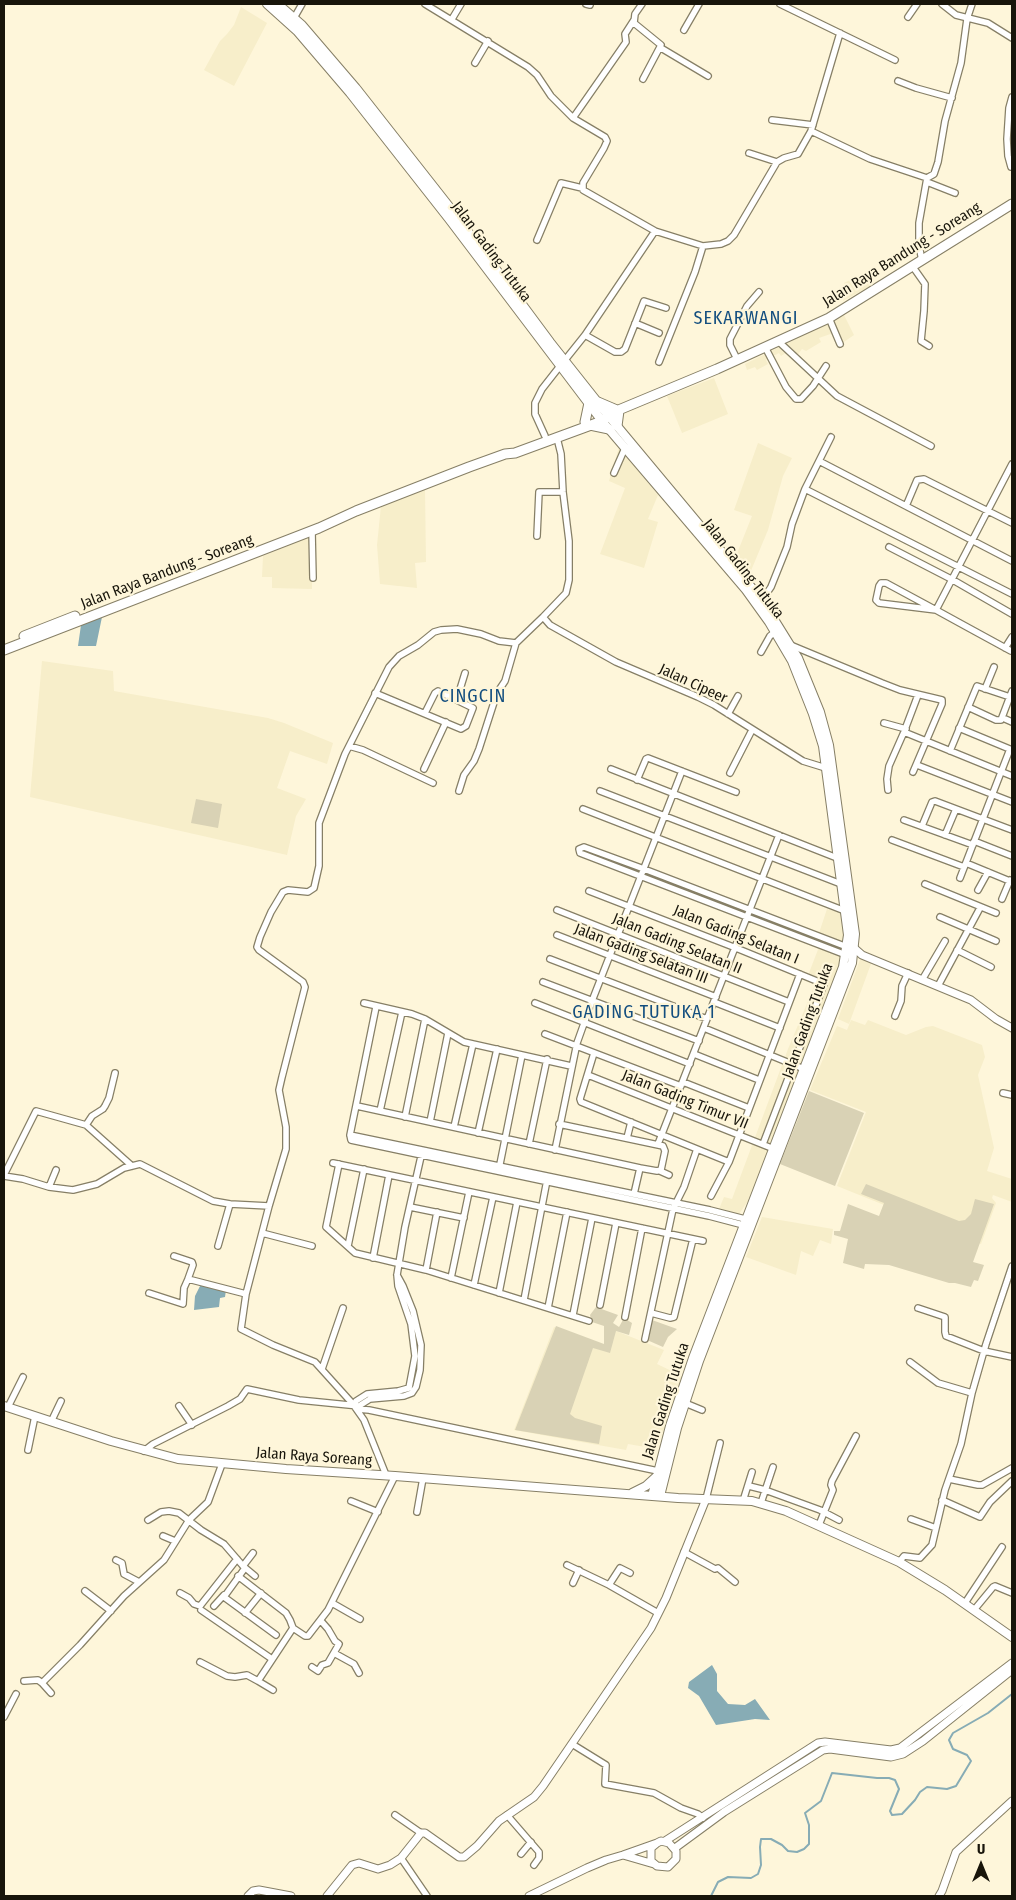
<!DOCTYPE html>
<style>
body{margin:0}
#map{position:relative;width:1016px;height:1900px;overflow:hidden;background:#fef6da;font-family:"Fira Sans Condensed",sans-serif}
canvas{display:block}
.frame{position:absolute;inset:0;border:5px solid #18150b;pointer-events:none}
.north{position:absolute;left:956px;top:1840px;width:50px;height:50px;-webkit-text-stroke:4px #fef6da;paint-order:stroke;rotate:0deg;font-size:14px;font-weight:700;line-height:20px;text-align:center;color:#18150b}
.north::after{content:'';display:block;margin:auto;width:18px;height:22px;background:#18150b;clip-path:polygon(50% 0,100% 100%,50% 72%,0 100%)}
</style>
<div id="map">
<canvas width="1016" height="1900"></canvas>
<div class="frame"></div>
<div class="north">U</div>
</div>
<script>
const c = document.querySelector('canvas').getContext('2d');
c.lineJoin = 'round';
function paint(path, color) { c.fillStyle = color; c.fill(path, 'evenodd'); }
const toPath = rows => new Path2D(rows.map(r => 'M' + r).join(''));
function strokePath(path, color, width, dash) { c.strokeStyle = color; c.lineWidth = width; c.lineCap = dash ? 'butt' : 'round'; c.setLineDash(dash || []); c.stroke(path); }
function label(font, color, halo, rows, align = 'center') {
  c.font = font + ' "Fira Sans Condensed",sans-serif'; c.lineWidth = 4.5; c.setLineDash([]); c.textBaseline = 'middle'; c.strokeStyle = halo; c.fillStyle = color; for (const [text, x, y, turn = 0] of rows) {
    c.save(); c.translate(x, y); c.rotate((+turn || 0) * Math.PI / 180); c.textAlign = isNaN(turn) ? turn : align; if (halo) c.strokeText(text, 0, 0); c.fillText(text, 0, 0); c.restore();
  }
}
paint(toPath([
 [241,7,267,23,234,86,204,70,220,41,227,34,234,25],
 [868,271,874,284,843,301,844,283],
 [844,315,854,335,841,344,836,332,819,338,821,342,806,351,802,349,797,356,789,351,781,356,779,353,766,360,768,364,757,370,755,367,747,370,745,364],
 [714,378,728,414,682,433,667,396],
 [758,443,792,458,783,476,768,530,750,573,736,556,752,516,734,510],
 [619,447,658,495,648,519,658,522,644,568,600,554,625,488,609,481],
 [425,489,426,562,415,563,417,588,380,584,377,545,381,506],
 [312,536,312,589,272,588,272,577,262,577,263,556],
 [42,661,113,671,114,691,268,718,284,723,333,743,327,764,290,751,277,788,306,799,296,816,287,855,30,797],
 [827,909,842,913,844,942,819,933],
 [819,947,842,956,840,966,753,1194,739,1214,719,1209,724,1197,732,1199,788,1049,816,982,807,978],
 [861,957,872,961,849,1024,838,1019],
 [851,1020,865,1025,868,1020,906,1035,926,1027,933,1026,982,1045,985,1057,978,1075,994,1148,987,1171,1012,1179,1012,1202,993,1195,992,1198,996,1203,981,1244,837,1186,866,1112,810,1090,837,1026,847,1030],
 [762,1217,833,1229,831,1244,820,1240,813,1256,801,1251,796,1275,746,1257],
 [554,1327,604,1346,611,1329,664,1350,657,1364,682,1376,657,1449,628,1444,626,1450,514,1430]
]), '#f7eeca');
paint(toPath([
 [196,799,222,804,218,828,191,823],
 [809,1091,864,1113,835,1186,780,1164],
 [866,1184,959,1221,965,1220,971,1214,975,1199,994,1204,973,1262,984,1265,978,1281,974,1280,971,1287,955,1283,949,1283,889,1265,865,1264,864,1269,843,1263,848,1239,834,1235,834,1231,840,1231,848,1204,879,1216,884,1203,861,1194],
 [596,1307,618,1315,613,1323,619,1327,624,1318,632,1323,629,1335,616,1331,610,1353,593,1348,570,1414,575,1418,602,1426,599,1444,515,1430,556,1326,604,1344,604,1326,592,1322,590,1315],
 [652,1320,677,1329,668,1337,663,1347,647,1340]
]), '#d9d2b5');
paint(toPath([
 [102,617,96,646,78,646,81,625],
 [201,1284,226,1290,225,1297,220,1298,219,1307,194,1310,195,1296],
 [712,1665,717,1674,717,1691,728,1704,745,1705,755,1699,770,1720,755,1719,716,1725,699,1696,688,1688,689,1682]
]), '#87acb5');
strokePath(toPath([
 [711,1896,718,1882,728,1877,751,1878,758,1874,761,1865,760,1847,761,1839,771,1839,782,1845,788,1851,797,1852,804,1849,809,1844,809,1825,805,1813,821,1801,832,1773,877,1778,889,1778,895,1780,899,1789,890,1811,892,1815,902,1814,915,1800,920,1792,927,1787,947,1789,956,1786,971,1761,967,1755,953,1749,949,1740,953,1733,988,1713,1012,1694]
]), '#87acb5', 2);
const minor = toPath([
 [425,4,528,67,537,75,551,96,573,118,605,137,607,141,604,148,583,183,583,190,655,231,703,246,721,244,728,241,734,235,777,162,784,158,798,154,811,131,870,159,927,178,919,223,919,245,922,261],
 [586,4,590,5],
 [642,4,635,14,634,23,661,45,643,79],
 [780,4,895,60],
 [942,4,956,15,988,23,1012,38],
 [908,17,917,4],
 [294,18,302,4],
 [452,19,461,4],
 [684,30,699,4],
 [661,48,708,76],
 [475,63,488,41],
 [898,81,916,88,952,98],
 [573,118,626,42,625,34,634,20],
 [772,120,813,125],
 [811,131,840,33],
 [749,153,777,162],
 [1011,167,1008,156,1007,139,1009,108,1012,97],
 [927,178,934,174,938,162,945,121,961,63,967,19,972,4],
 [927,182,955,193],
 [537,240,561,183,582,188],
 [913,267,925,284,924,311,921,341,929,346],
 [829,318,840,344],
 [635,323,659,333],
 [585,335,615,352,621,352,625,349,644,301,666,308],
 [778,341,837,396,931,446],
 [765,347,786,387,796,399,801,399,813,386,826,366],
 [737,359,730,345,730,339,747,306,759,292],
 [565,360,585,335,655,231],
 [659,362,695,272,703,246],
 [545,436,535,414,535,403,542,389,560,366],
 [819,461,831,437],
 [1012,464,936,610,879,603,876,600,879,586,881,583,886,583,936,610,967,627,1011,651,1012,651],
 [614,473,625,448],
 [805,489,1012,594],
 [906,506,917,480,924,479,1012,523],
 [312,531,313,578],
 [537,536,539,492,563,492],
 [889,547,953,580,1012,614],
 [762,600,771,587,787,547,792,524,805,489,819,461,1012,561],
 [543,617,550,625,616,662,698,697,714,705,803,761,829,769],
 [788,644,882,683,900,690,942,700,942,704,913,772],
 [1005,648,1012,637],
 [761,652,770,636,775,632],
 [985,689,994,667],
 [375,693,461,729,466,726,473,708,438,691,435,693,425,713],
 [457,699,465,673],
 [968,707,996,720,1001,720,1012,691],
 [728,714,738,696],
 [1003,718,1012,722],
 [884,723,906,729],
 [959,728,1012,750],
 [904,732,1012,776],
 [349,746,363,750,433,783],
 [950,751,977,686,1010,697],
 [917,765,1012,802],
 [424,769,446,722],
 [611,769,837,858],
 [730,773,752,730],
 [637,780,646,759,648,758,736,792],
 [888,790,887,779,889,766,904,732,918,695],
 [459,791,464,775,474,761,479,749,497,693,505,681,516,643],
 [600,791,841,884],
 [583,809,845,911],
 [904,820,973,845],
 [922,826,932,802,935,801,1012,830],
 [945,835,956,809],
 [892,840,964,867],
 [974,841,1012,856],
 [966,863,1012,882],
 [960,878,1010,749],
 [925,884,996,913],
 [978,890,988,872],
 [589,891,736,948,824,984,763,1144],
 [1002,899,1010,880],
 [557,910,789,1002],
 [940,917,996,941],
 [557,935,716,997],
 [957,950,991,967],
 [846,955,580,853,579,849,584,847,644,869,847,947],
 [550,959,707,1019],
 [922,980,945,941],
 [543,982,699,1041],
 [938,986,980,908],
 [714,1002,780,1028],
 [364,1003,412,1014,425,1019,405,1117],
 [535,1003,690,1064],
 [376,1007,350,1135,351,1140,709,1216,747,1226],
 [895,1016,901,1001,902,986,908,973],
 [425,1019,464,1042,571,1066],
 [704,1028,804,1069],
 [545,1034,681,1086],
 [594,1053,580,1099,581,1102,729,1162],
 [694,1054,759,1080],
 [115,1073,109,1098,105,1106,103,1109,92,1116,86,1125,132,1166],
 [588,1075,774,1149],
 [683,1082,749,1108],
 [1003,1093,1012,1095],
 [357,1106,640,1168,657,1171,661,1170,665,1151,663,1146,559,1124],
 [380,1111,402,1012],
 [430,1122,448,1033],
 [454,1127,473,1044],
 [478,1133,497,1049],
 [350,1135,710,1210,749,1220],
 [627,1138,631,1122],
 [529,1144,547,1059],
 [658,1144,779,835],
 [555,1150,577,1043,592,1001,682,771],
 [333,1163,703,1241],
 [339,1164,326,1227,355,1253,426,1270,589,1321],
 [499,1169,522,1055],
 [660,1171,669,1175],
 [4,1175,36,1111,86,1125],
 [4,1176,23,1179,49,1187,73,1190,97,1184,124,1168,140,1164,213,1201,230,1204,269,1206,246,1294,241,1329,273,1345,315,1362,352,1403,364,1420,386,1475],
 [49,1187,56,1170],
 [634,1194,640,1168],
 [711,1196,729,1162,800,974],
 [269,1206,286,1149,286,1127,279,1090,282,1077,305,987,303,982,259,950,257,947,260,937,271,912,283,892,288,890,308,892,314,888,319,866,319,823,345,754,389,667,399,656,418,645,434,632,441,630,457,629,481,634,499,641,516,643,543,617,566,593,569,580,569,541,563,492,561,454,557,438],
 [410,1207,464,1218],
 [262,1233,312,1246],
 [218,1246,230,1204],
 [348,1246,364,1169],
 [174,1256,192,1262,193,1265,188,1279,246,1294],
 [373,1258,389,1175],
 [426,1270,437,1212],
 [451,1278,469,1192],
 [474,1285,493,1197],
 [149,1293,183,1304,184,1288,188,1279],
 [499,1293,517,1202],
 [524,1300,547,1180],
 [600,1305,616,1223],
 [548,1308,567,1212],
 [918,1308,945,1317,945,1332,946,1336,984,1351,1012,1357],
 [651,1313,670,1318,674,1317,693,1239],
 [573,1315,592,1218],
 [625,1317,642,1228],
 [645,1339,673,1209,684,1187,697,1149],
 [910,1362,938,1383,972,1393],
 [322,1369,343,1308],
 [685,1403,702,1410],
 [179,1406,192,1425],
 [354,1406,356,1401,367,1394,398,1391,409,1388,415,1356,411,1324,398,1286,397,1275,405,1227,422,1152],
 [8,1407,23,1377],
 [357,1409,369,1410,658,1471],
 [51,1422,61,1401],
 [28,1450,35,1416],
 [144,1451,153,1444,228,1406,240,1399,247,1389,299,1400,359,1406,370,1399,404,1396,412,1393,416,1387,420,1370,421,1345,413,1311,403,1286,397,1275],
 [949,1479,978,1485,982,1485,1012,1468],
 [749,1486,765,1490,820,1510,839,1520],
 [706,1499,720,1443],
 [942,1500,980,1517,990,1502,1012,1481],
 [351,1501,378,1512],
 [743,1501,752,1472],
 [761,1503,773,1467],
 [417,1512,423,1478],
 [911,1519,936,1528],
 [148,1520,161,1512,169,1511,179,1513,201,1530,224,1544,243,1566,255,1576],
 [819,1525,833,1490,831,1485,832,1481,856,1436],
 [163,1536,175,1541],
 [684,1552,715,1569,718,1568,735,1582],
 [116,1560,122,1563,124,1574,139,1582],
 [899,1562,904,1556,920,1558,932,1545,945,1490,961,1444,972,1393,986,1344,1012,1266],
 [567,1565,609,1585,658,1613],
 [243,1566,253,1553],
 [245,1568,224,1597,276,1635],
 [238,1576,286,1613,290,1620,293,1628,305,1636,308,1636,328,1610,395,1476],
 [573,1583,579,1570],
 [609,1585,620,1568,630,1573],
 [85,1591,111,1611],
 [180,1593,189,1598,194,1604,200,1606,237,1559],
 [332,1603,360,1619],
 [965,1603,1002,1547],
 [214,1606,224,1595],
 [201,1610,272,1659],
 [974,1610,993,1587,995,1586,1012,1593],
 [245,1613,261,1593],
 [334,1653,354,1664,359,1673],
 [200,1662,227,1676,235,1677,247,1675,258,1681,293,1628],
 [312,1667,318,1671,322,1665,328,1663,339,1644,335,1641,328,1629,321,1621],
 [24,1681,38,1680,42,1683],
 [258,1681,273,1690],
 [51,1693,42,1683,80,1645,124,1596,164,1560,189,1520,208,1502,222,1464],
 [4,1717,16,1694],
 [572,1744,606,1765,605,1784,654,1793,681,1808,698,1814,703,1818],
 [395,1815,421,1833],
 [507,1815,539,1852,539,1858,534,1865],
 [521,1854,531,1842],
 [401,1858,427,1896]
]);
const tertiary = toPath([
 [850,948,854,948,862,955,971,1000,996,1019,1012,1028],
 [665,1841,818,1743,825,1742,891,1750,900,1748,1012,1663],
 [675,1848,724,1812,823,1750,830,1749,891,1757,903,1754,923,1741,1012,1670],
 [623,1855,654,1864],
 [248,1896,253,1891,259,1890,291,1896],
 [327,1896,352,1865,359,1863,378,1869,390,1865,401,1858,421,1833,425,1833,459,1857,464,1857,477,1846,499,1821,534,1797,543,1786,651,1628,666,1598,706,1499],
 [529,1896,587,1868,606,1860,623,1855,657,1843,661,1841,669,1843,676,1851,676,1859,668,1867,657,1866,651,1861,651,1848,657,1843],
 [939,1896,942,1891,956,1852,1012,1801]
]);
const secondary = toPath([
 [267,4,297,31,350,93,449,219,602,421,746,590,769,622,792,661,813,714,823,746,848,935,843,967,693,1358,670,1426,652,1496],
 [278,4,302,25,356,88,455,214,550,342,607,414,762,600,798,658,820,712,829,745,855,934,852,963,699,1361,677,1428,660,1496],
 [4,1406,111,1441,178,1459,286,1469,395,1476,678,1498,752,1501,786,1511,899,1562,945,1590,1012,1637],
 [632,1493,646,1486,657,1476]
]);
const primary = toPath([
 [598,402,619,411,617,426],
 [609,414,717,369,829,318,1012,204],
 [585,422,589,403],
 [590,425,609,429],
 [24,636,75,616],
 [4,650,319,528,356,511,469,467,505,454,515,453,602,421,613,413]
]);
strokePath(minor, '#867f66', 8);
strokePath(tertiary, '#867f66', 9);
strokePath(secondary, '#867f66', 10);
strokePath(primary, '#867f66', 11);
strokePath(minor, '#fff', 5.5);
strokePath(tertiary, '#fff', 7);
strokePath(secondary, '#fff', 8);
strokePath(primary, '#fff', 9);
label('15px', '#18150b', '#fef6da', [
 ["Jalan Gading Tutuka",491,252,53],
 ["Jalan Raya Bandung - Soreang",902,255,-32],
 ["Jalan Gading Tutuka",743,569,52],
 ["Jalan Raya Bandung - Soreang",167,572,-21],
 ["Jalan Cipeer",693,684,25],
 ["Jalan Gading Selatan I",736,935,22],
 ["Jalan Gading Selatan II",677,944,22],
 ["Jalan Gading Selatan III",641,954,21],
 ["Jalan Gading Tutuka",808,1021,-70],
 ["Jalan Gading Timur VII",685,1100,22],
 ["Jalan Gading Tutuka",666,1401,-72],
 ["Jalan Raya Soreang",314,1457,4]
]);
c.letterSpacing = '1px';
label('18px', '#134e7f', '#fef6da', [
 ["SEKARWANGI",746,319],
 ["CINGCIN",473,697],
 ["GADING TUTUKA 1",644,1013]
]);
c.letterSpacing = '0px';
</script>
